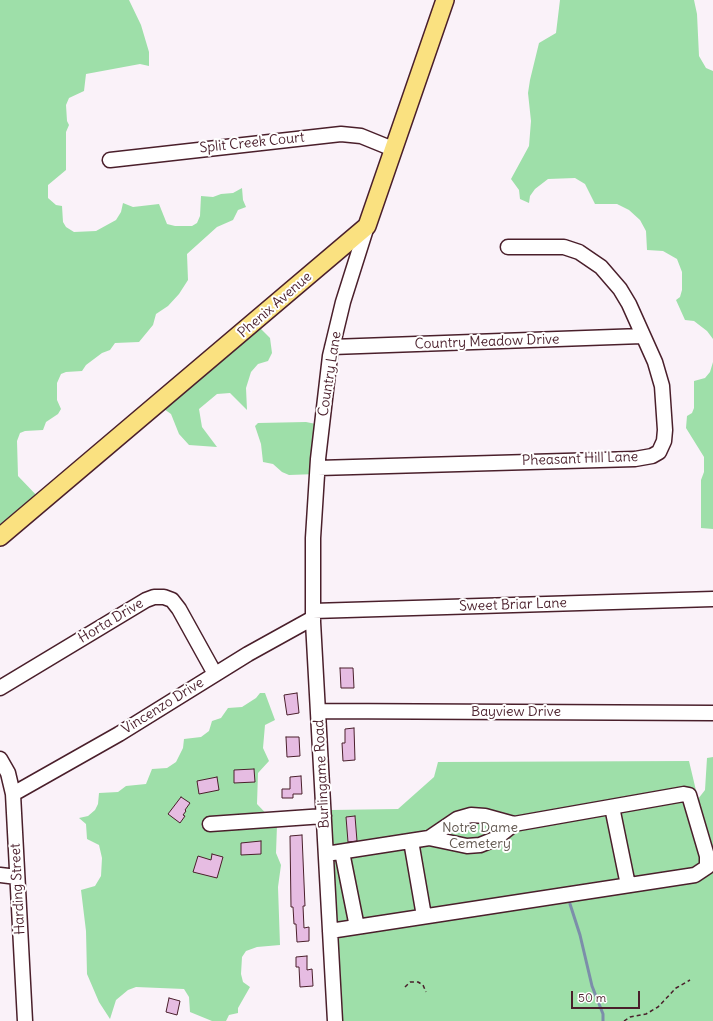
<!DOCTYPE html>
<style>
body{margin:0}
#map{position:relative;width:713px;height:1021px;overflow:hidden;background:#faf2f9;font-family:Delius,sans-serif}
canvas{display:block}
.scale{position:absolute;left:571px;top:991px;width:69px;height:18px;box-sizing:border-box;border:2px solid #4a1f2b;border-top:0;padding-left:5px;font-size:12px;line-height:14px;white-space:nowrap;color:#4a1f2b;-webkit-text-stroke:3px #fff;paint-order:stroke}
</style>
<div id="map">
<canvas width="713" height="1021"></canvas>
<div class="scale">50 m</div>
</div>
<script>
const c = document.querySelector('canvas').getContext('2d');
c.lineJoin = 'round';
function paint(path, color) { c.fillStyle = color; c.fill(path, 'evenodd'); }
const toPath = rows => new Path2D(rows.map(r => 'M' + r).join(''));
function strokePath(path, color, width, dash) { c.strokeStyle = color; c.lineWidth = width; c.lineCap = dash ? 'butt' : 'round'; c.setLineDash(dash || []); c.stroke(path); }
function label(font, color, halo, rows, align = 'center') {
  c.font = font + ' Delius,sans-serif'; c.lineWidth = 4; c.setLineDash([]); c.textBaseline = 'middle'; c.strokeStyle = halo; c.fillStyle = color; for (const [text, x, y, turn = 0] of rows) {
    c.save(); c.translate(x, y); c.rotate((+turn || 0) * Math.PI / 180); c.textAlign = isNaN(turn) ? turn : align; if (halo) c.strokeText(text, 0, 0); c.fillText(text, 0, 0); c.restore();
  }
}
paint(toPath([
 [0,0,129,0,141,25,149,52,149,66,140,64,86,74,84,91,69,98,66,105,67,121,69,125,66,132,66,170,48,185,48,198,56,205,62,206,63,222,66,227,74,232,96,231,116,220,121,212,123,203,133,207,159,204,167,224,175,226,192,226,197,223,200,216,201,196,213,197,221,194,233,193,242,188,243,200,246,207,238,210,233,220,217,227,187,254,188,280,179,294,168,306,156,314,153,325,139,342,115,343,110,350,102,353,86,365,82,371,66,372,61,374,57,383,57,400,61,409,58,414,46,422,43,430,25,431,20,433,17,441,18,476,41,500,0,537],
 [560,0,694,0,697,14,699,56,706,68,713,71,713,344,713,339,707,331,694,321,685,320,676,300,680,297,682,290,682,272,677,259,663,251,647,250,646,231,640,220,629,210,617,204,595,204,585,184,575,178,548,179,535,189,530,196,529,203,520,199,519,190,511,179,529,146,531,121,528,93,530,80,539,43,556,33],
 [254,322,270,338,272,353,268,361,258,364,251,372,246,388,247,410,230,393,217,394,199,409,202,427,217,447,189,445,179,434,171,414,157,404],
 [713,362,713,529,701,528,701,480,704,472,704,457,686,428,687,416,692,413,694,408,694,381,705,378,710,372],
 [306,422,321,425,317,474,289,475,282,472,273,464,263,462,261,444,255,426,258,423],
 [260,693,265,693,275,720,265,725,263,748,269,761,258,773,257,804,277,825,276,853,281,865,278,887,280,945,257,947,246,951,242,957,241,974,243,982,250,987,238,1008,238,1013,229,1015,226,1021,212,1021,190,1012,189,997,184,989,136,987,128,990,116,1000,110,1019,99,1002,87,974,86,931,81,890,95,886,101,876,102,858,99,845,87,839,86,824,79,818,88,816,95,810,98,804,99,793,118,792,126,786,146,784,152,769,167,768,176,762,183,748,184,739,201,737,209,731,212,721,221,718,228,708,242,707,256,698],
 [713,757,713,1021,343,1021,331,810,398,809,434,777,438,762,689,761,698,799,705,790,707,758]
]), '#9edfa9');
strokePath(toPath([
 [570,904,580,935,592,986,603,1014,603,1021]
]), '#7c8eaa', 3);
const building = toPath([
 [340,668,353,668,354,688,341,688,340,668],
 [297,693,299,713,287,715,284,695,297,693],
 [354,728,355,760,343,761,342,743,345,743,345,729,354,728],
 [286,737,299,737,300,756,287,757,286,737],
 [254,769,255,782,234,783,234,770,254,769],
 [301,776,302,794,293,794,293,798,282,798,282,789,290,789,290,777,301,776],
 [217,777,219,790,199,794,197,781,217,777],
 [181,797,190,803,185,810,186,811,183,815,185,816,180,823,168,814,181,797],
 [355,816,357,841,348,842,346,817,355,816],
 [302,835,305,906,303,906,304,928,309,927,309,941,297,942,296,924,294,924,293,907,291,907,290,836,302,835],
 [261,841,261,854,241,855,241,843,261,841],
 [212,854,223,857,217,878,193,872,198,856,211,860,212,854],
 [307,956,307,970,312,969,313,986,300,987,299,967,296,967,296,957,307,956],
 [169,998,180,1001,177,1015,166,1012,169,998]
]);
paint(building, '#e6bce2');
strokePath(building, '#4a1f2b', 1);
const minor = toPath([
 [110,160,341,134,361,136,393,149],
 [332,347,642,336],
 [318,468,635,459,652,456,659,452,664,441,665,430,662,386,655,362,629,304,620,289,601,267,579,252,564,247,508,247],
 [313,611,713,599],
 [0,688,146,600,154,597,164,597,172,600,179,609,215,674],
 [319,711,713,713],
 [0,759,8,773,13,794,25,1021],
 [13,794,119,734,248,654,313,618],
 [612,807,628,885],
 [210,824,324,816],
 [429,838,467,846,480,845,495,839,514,824],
 [411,841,424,916],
 [342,852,357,927],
 [326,854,429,838,457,819,471,815,485,816,514,824,684,794,689,795,707,856,707,867,695,875,330,931],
 [0,875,17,877],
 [335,1021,313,622,313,538,318,459,330,356,343,302,367,226]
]);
const major = toPath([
 [0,537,367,226,445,0]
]);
strokePath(minor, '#4a1f2b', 17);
strokePath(major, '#4a1f2b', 20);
strokePath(toPath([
 [405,987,410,982,418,982,423,985,426,992],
 [624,1021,630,1017,646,1014,658,1007,676,988,690,980]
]), '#4a1f2b', 1.5, [4, 3]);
strokePath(minor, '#fff', 14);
strokePath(major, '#fae180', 17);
label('14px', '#4a1f2b', '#fff', [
 ["Split Creek Court",252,143,-6],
 ["Phenix Avenue",275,305,-41],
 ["Country Meadow Drive",487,342,-2],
 ["Country Lane",330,374,-81],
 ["Pheasant Hill Lane",580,459,-2],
 ["Sweet Briar Lane",513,605,-2],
 ["Horta Drive",111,621,-31],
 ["Vincenzo Drive",163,706,-32],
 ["Bayview Drive",516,712],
 ["Burlingame Road",322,774,-93],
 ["Harding Street",18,889,-93]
]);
label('14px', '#635951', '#fff', [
 ["Notre Dame",480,828],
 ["Cemetery",480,844]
]);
</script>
